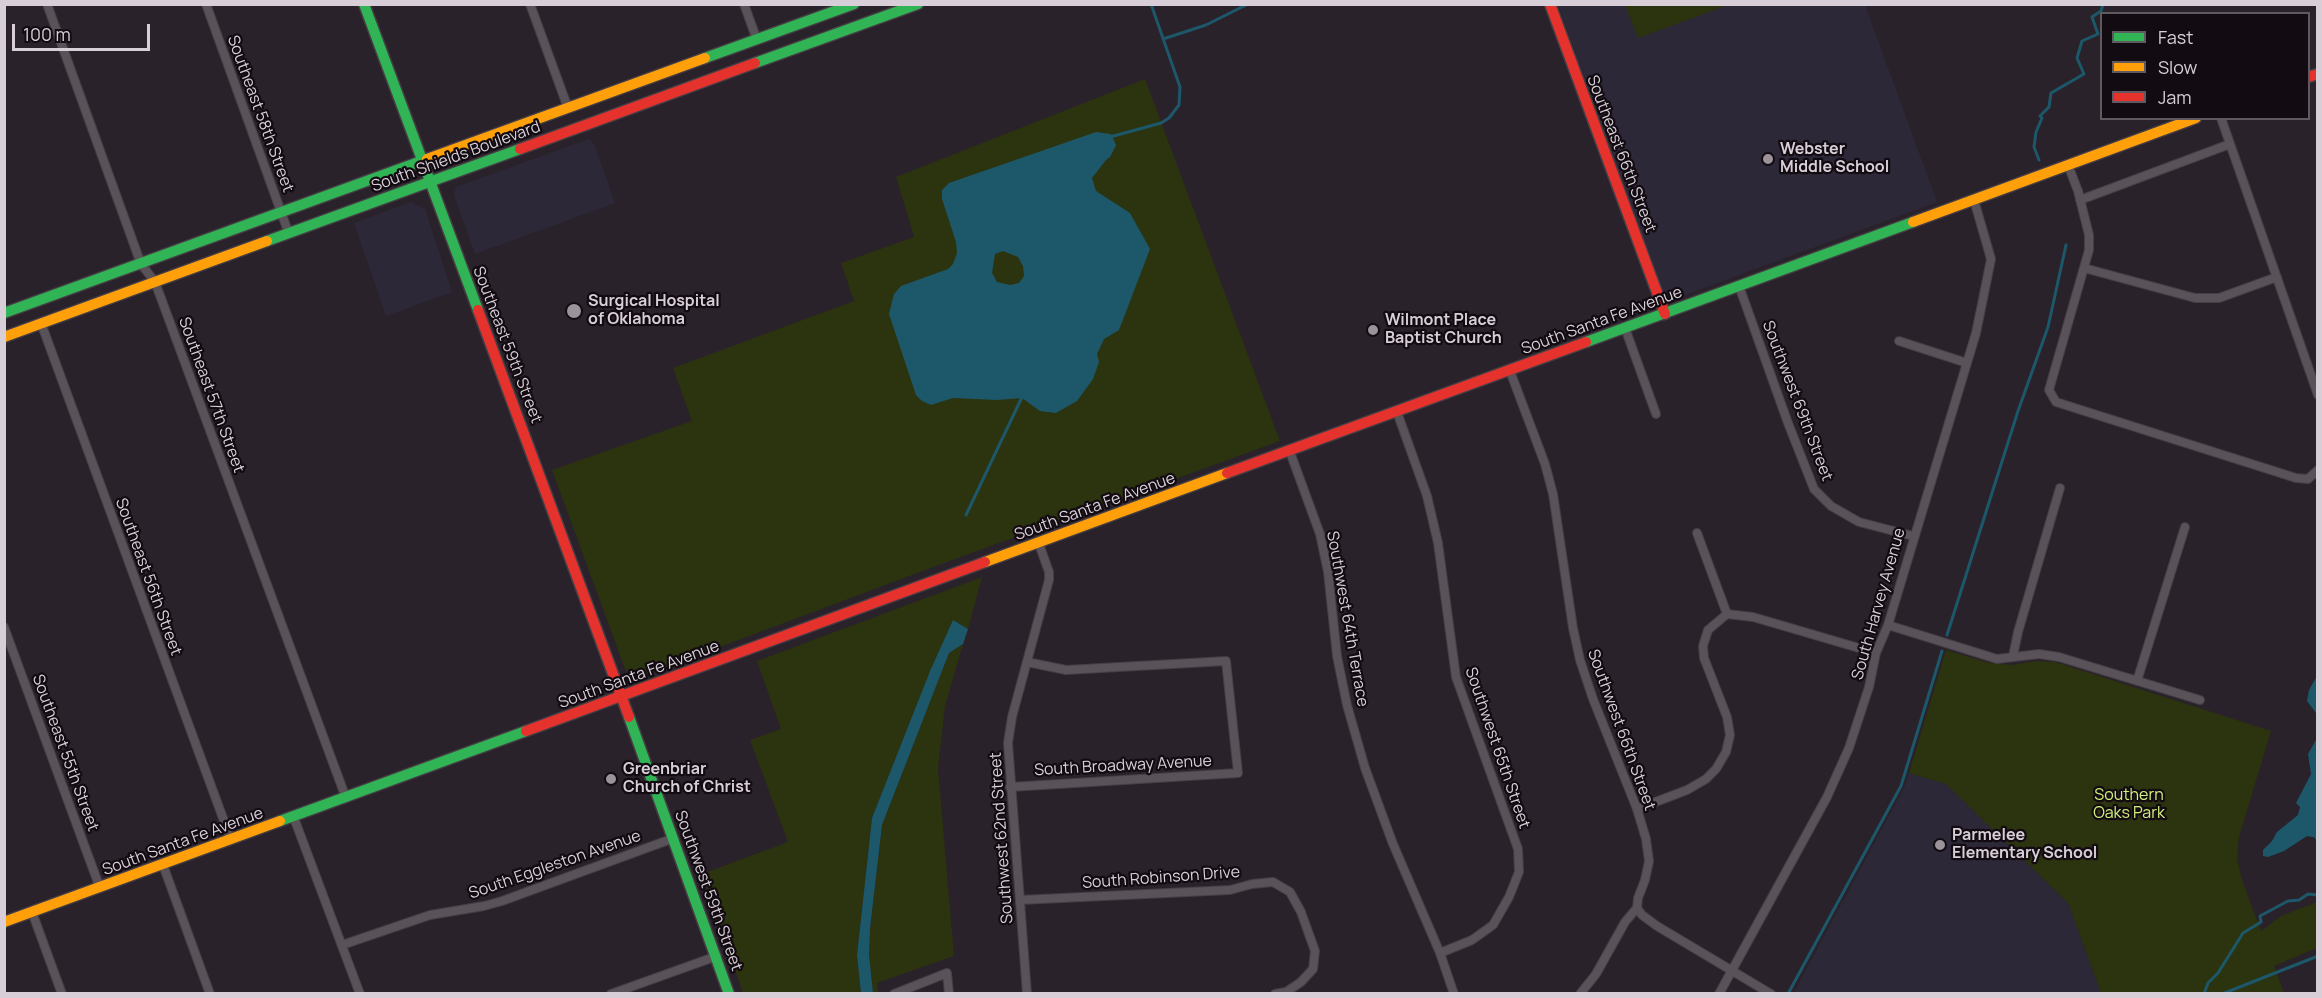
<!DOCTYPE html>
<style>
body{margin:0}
#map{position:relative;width:2322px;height:998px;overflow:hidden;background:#2a222a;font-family:Manrope,sans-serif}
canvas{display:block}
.frame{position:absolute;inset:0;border:6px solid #d8ced7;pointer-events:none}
.legend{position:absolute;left:2100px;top:12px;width:210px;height:108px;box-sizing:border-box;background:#120b11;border:2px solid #615960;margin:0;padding:8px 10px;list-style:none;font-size:18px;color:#d8ced7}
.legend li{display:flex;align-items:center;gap:12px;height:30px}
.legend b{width:30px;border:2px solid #615960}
.scale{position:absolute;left:12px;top:24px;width:138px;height:27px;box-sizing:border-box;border:3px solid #d8ced7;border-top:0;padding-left:8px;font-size:18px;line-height:21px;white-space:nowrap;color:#d8ced7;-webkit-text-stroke:4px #120b11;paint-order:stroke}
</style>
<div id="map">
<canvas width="2322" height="998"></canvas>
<div class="frame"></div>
<ul class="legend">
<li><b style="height:8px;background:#30b455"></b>Fast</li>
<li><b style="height:8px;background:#ff9f0a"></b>Slow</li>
<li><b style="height:8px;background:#e5322d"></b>Jam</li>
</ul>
<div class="scale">100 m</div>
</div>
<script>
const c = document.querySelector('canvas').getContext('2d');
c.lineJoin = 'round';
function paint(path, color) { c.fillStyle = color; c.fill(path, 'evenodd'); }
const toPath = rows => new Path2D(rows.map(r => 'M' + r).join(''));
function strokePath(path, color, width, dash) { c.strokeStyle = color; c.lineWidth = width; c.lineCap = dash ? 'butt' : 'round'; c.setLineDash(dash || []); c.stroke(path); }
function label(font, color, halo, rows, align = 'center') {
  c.font = font + ' Manrope,sans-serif'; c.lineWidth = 4.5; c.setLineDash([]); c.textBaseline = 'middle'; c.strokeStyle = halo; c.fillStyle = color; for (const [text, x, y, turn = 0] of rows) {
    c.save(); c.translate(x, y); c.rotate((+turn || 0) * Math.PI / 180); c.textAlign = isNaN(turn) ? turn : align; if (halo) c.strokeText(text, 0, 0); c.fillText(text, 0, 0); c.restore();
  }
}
paint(toPath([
 [589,139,594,144,615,203,475,254,454,195,456,187],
 [411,202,425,209,452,292,386,316,354,223]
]), '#2c2837');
paint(toPath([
 [1558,5,1865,5,1937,202,1674,299,1671,298,1664,292],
 [1909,773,1946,784,2068,903,2101,993,1793,994,1904,788]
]), '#2d2837');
paint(toPath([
 [1625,5,1625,4,1728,5,1638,38],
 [1145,79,1280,441,944,563,640,677,630,674,625,669,552,470,692,421,673,368,854,301,841,263,914,237,896,177],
 [982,577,968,629,953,620,930,671,872,818,857,955,861,993,743,993,702,874,788,842,750,740,781,729,757,661],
 [963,644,945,706,938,768,954,956,877,983,878,993,873,994,869,955,870,929,882,825,949,653],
 [1946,650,1989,663,2011,665,2037,661,2055,662,2271,731,2239,837,2237,859,2243,883,2261,931,2281,916,2317,902,2317,948,2274,966,2284,993,2101,993,2068,903,1946,784,1909,773]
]), '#2c330f');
paint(toPath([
 [1096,132,1111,134,1116,145,1110,157,1106,160,1092,178,1096,191,1130,213,1150,249,1119,330,1104,339,1097,354,1099,362,1093,379,1077,401,1056,413,1040,411,1022,398,997,400,953,398,931,405,922,401,916,395,889,314,894,294,901,286,948,269,953,264,957,253,956,242,942,199,942,190,949,183],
 [1003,251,1018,257,1023,266,1024,276,1019,283,1010,285,997,282,992,273,995,254],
 [953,620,968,629,963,644,949,653,882,825,870,929,869,955,873,993,861,993,857,955,872,818,930,671],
 [2317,676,2318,712,2316,713,2307,701,2309,690],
 [2317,738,2317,838,2307,836,2284,851,2268,857,2263,856,2263,850,2272,841,2277,832,2298,815,2300,807,2296,803,2311,774,2308,754]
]), '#1c586a');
strokePath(toPath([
 [1163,39,1206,25,1248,4],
 [1110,137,1161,123,1169,118,1179,105,1180,87,1151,4],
 [2039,160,2034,147,2036,132,2042,118,2040,116,2049,107,2051,93,2084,74,2077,58,2082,41,2098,34,2092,17,2101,11,2103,4],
 [4,350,4,357],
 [966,515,1023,395],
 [1947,635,2018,411,2048,327,2066,245],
 [2316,837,2318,841],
 [1789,992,1901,786,1942,651],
 [2204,994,2208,983,2218,973,2243,933,2261,922,2260,916,2288,901,2299,900,2308,894,2318,895],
 [2222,994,2318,956]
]), '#1c586a', 3);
const street = toPath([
 [47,4,141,264,155,282,346,798],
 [206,4,289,234],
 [530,4,568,108],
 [744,4,757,40],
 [2221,118,2318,395],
 [2068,165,2078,191,2089,235,2089,250,2049,390,2056,402,2296,478,2308,479,2318,470],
 [2080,200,2230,144],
 [2084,268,2195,298,2219,298,2277,277],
 [1739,286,1788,423,1814,489,1831,506,1859,522,1913,536],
 [41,323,231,840],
 [1625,328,1656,414],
 [1899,341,1967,363],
 [1510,371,1545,464,1553,494,1573,628,1580,660,1593,699,1637,809,1646,839,1649,861,1645,880,1638,898,1637,908,1642,915,1657,926,1771,994],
 [1397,412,1427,496,1438,543,1456,677,1518,849,1519,872,1509,897,1493,925,1472,940,1440,953],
 [1290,452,1320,534,1328,572,1337,656,1347,705,1365,768,1393,844,1440,953,1454,994],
 [1697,533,1727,614],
 [1888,625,1997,659,2039,654,2059,657,2200,700],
 [4,627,100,888],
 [2013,656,2018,632,2060,488],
 [2137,681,2185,527],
 [1010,787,1238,773,1226,661,1066,670,1027,662],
 [1637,809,1687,790,1706,779,1716,769,1726,752,1730,735,1727,717,1704,658,1703,646,1708,630,1727,614,1753,617,1876,653],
 [294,818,360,994],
 [163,865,210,994],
 [1020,900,1230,890,1252,884,1273,882,1290,892,1301,912,1315,951,1313,969,1301,982,1286,992,1275,994],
 [32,912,62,994],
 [342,945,430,915,484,906,502,901,674,838],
 [611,994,717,956],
 [894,994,947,973,949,994],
 [1027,994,1008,743,1012,717,1049,580,1049,572,1039,544],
 [1580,994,1596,974,1625,922,1637,908],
 [1719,994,1827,797,1849,748,1869,687,1876,653,1888,625,1976,333,1984,294,1991,259,1974,200]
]);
const fast = toPath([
 [364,4,478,310],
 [705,58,854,4],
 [755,63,918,4],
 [267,241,520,149],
 [4,313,427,159],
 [1586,342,1913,222],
 [629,717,729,994],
 [280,821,526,731]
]);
const slow = toPath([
 [427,159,705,58],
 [1913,222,2196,118],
 [4,337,267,241],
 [985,562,1227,473],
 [4,922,280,821]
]);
const jam = toPath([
 [1550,4,1665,314],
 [2308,77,2318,74],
 [520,149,755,63],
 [478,310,629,717],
 [1227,473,1586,342],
 [526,731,985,562]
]);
strokePath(street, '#453e45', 10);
strokePath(fast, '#453e45', 13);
strokePath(slow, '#453e45', 13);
strokePath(jam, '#453e45', 13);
strokePath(street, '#595259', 8);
strokePath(fast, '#30b455', 10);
strokePath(slow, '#ff9f0a', 10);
strokePath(jam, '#e5322d', 10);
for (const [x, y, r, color] of [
 [1768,159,6,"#9b929a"],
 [574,311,8,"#9b929a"],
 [1373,330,6,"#9b929a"],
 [611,779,6,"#9b929a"],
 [1940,845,6,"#9b929a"]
]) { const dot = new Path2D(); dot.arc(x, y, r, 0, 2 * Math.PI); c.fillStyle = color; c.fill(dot); strokePath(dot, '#120b11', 2); }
label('16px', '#d8ced7', '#120b11', [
 ["Southeast 58th Street",260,114,70],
 ["Southeast 66th Street",1621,154,69],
 ["South Shields Boulevard",456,157,-20],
 ["South Santa Fe Avenue",1602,321,-20],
 ["Southeast 59th Street",507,345,69],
 ["Southeast 57th Street",211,395,70],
 ["Southwest 69th Street",1797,401,69],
 ["South Santa Fe Avenue",1095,507,-20],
 ["Southeast 56th Street",148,577,70],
 ["South Harvey Avenue",1879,604,-74],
 ["Southwest 64th Terrace",1347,619,80],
 ["South Santa Fe Avenue",639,675,-20],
 ["Southwest 66th Street",1621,730,70],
 ["Southwest 65th Street",1497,748,71],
 ["Southeast 55th Street",65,753,70],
 ["South Broadway Avenue",1123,766,-3],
 ["Southwest 62nd Street",1002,838,-94],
 ["South Santa Fe Avenue",183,842,-20],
 ["South Eggleston Avenue",555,865,-19],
 ["South Robinson Drive",1161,878,-4],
 ["Southwest 59th Street",708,891,70]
]);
label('bold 16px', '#d8ced7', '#120b11', [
 ["Webster",1780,150],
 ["Middle School",1780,168],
 ["Surgical Hospital",588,302],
 ["of Oklahoma",588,320],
 ["Wilmont Place",1385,321],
 ["Baptist Church",1385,339],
 ["Greenbriar",623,770],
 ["Church of Christ",623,788],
 ["Parmelee",1952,836],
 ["Elementary School",1952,854]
], 'left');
label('16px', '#d2f07b', '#120b11', [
 ["Southern",2129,796],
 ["Oaks Park",2129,814]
]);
</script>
